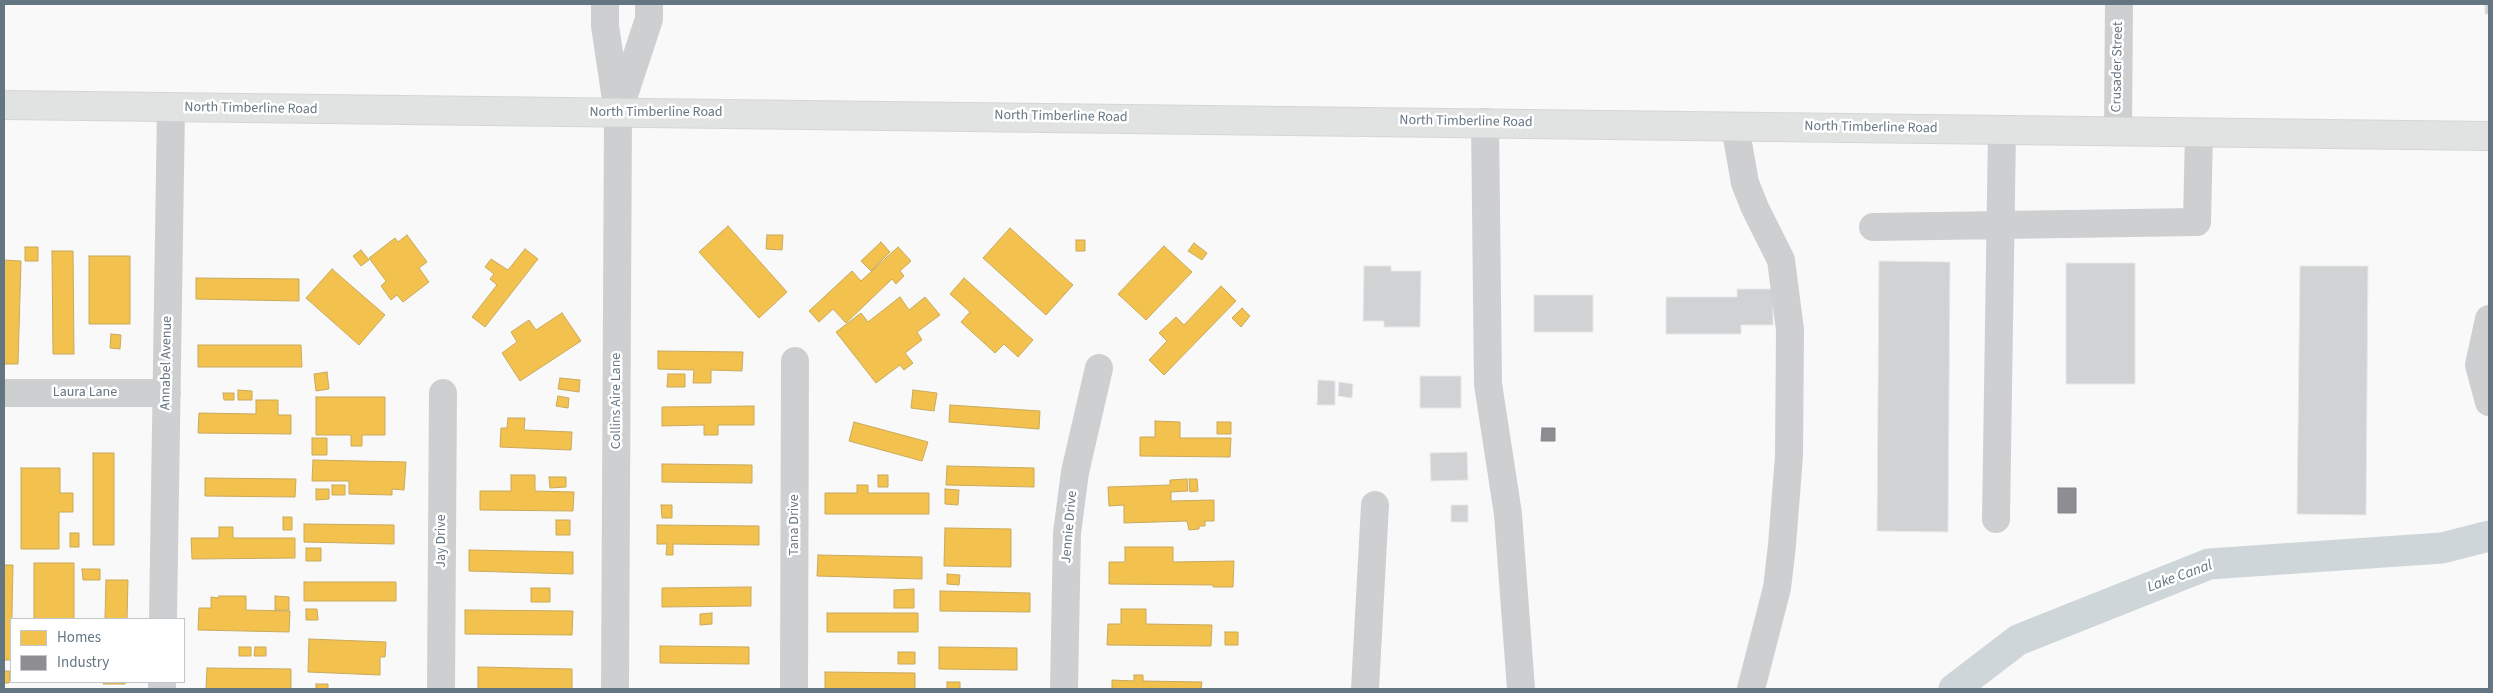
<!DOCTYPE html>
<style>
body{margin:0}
#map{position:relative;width:2493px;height:693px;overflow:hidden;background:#f9f9f9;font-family:"Source Sans 3",sans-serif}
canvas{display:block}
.frame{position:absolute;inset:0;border:5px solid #657683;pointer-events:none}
.legend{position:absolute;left:10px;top:618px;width:175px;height:65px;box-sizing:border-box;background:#fff;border:1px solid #c1c8cd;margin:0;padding:6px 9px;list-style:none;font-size:15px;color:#657683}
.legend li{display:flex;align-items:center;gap:10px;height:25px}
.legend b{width:25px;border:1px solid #c1c8cd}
</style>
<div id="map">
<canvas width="2493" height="693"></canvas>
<div class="frame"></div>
<ul class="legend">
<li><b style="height:14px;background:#f2c14e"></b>Homes</li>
<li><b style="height:14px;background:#8d8d92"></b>Industry</li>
</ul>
</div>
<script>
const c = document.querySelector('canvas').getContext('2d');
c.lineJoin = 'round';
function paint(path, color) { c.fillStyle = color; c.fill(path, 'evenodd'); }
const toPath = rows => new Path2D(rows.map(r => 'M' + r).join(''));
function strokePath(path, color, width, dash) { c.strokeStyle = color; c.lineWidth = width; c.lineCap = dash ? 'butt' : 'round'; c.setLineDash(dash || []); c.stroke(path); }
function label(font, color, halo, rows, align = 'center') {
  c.font = font + ' "Source Sans 3",sans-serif'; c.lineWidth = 5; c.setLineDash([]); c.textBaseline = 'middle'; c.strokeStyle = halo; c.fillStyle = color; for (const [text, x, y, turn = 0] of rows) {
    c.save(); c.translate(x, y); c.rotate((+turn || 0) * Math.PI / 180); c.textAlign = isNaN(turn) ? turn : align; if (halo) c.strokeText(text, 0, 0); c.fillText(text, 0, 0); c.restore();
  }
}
const homes = toPath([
 [728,226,787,292,759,318,699,252,728,226],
 [1010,228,1073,285,1046,315,983,258,1010,228],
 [407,235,427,262,419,268,429,282,403,302,397,295,391,300,381,286,386,281,369,258,395,238,398,242,407,235],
 [767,235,783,235,782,250,766,249,767,235],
 [1076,240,1085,240,1085,251,1076,251,1076,240],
 [881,242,890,252,871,271,861,261,881,242],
 [1194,243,1207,253,1202,260,1188,251,1194,243],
 [1164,246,1192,272,1146,320,1118,294,1164,246],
 [25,247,38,247,38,261,25,261,25,247],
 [898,247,911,261,900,271,904,276,896,284,892,279,846,323,833,309,819,322,809,311,852,271,861,281,898,247],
 [525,249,538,259,485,327,472,317,497,285,490,279,494,274,485,267,491,259,508,270,525,249],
 [361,250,369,260,361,266,353,256,361,250],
 [52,251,73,251,74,354,53,354,52,251],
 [89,256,130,256,130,324,89,324,89,256],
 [4,260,21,261,18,364,4,364,4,260],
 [332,269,385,315,359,345,306,298,332,269],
 [196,278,299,279,299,301,196,299,196,278],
 [964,278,1033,340,1018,357,1004,344,995,353,961,322,970,312,950,294,964,278],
 [1221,286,1236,301,1164,375,1149,360,1167,341,1159,333,1176,317,1184,325,1221,286],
 [900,297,909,310,925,297,940,315,917,332,922,340,905,353,913,363,904,370,900,365,876,383,836,332,861,313,868,322,900,297],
 [1242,308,1250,316,1241,327,1232,318,1242,308],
 [562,313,581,341,520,381,502,353,517,342,511,332,529,320,536,330,562,313],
 [111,334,121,335,120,349,110,348,111,334],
 [198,345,301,345,302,367,198,367,198,345],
 [658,351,743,352,742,371,711,370,711,383,693,383,694,370,658,369,658,351],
 [327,372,329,389,316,391,314,374,327,372],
 [668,374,685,374,685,387,667,387,668,374],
 [560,378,580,380,579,392,558,389,560,378],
 [238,390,252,391,252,400,238,400,238,390],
 [913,390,937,393,934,411,911,408,913,390],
 [223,393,234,393,234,400,224,400,223,393],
 [558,396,569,398,568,408,556,406,558,396],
 [316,397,385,397,385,435,362,435,362,446,351,446,351,435,316,435,316,397],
 [256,400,278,400,278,415,291,415,291,434,198,433,199,413,256,414,256,400],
 [950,405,1040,411,1039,429,949,422,950,405],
 [754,406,754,425,718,425,718,435,704,435,704,425,662,426,662,407,754,406],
 [508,418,525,418,524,430,572,432,571,450,500,447,501,428,507,428,508,418],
 [1155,421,1180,422,1180,438,1231,438,1230,457,1140,456,1140,437,1155,437,1155,421],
 [854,422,928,442,922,461,849,441,854,422],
 [1217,422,1231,422,1231,434,1217,434,1217,422],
 [312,438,327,438,327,455,312,455,312,438],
 [93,453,114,453,114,545,93,545,93,453],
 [313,460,406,462,404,490,392,489,392,495,349,494,349,481,312,481,313,460],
 [662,464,752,465,752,483,662,482,662,464],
 [947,466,1034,468,1034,487,946,485,947,466],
 [21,468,60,468,60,493,73,493,73,512,59,512,59,549,21,549,21,468],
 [511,475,535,475,535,491,574,492,573,511,480,510,480,491,511,491,511,475],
 [878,475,888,475,888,487,878,487,878,475],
 [549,477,566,477,566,487,550,488,549,477],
 [205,478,296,479,295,497,205,496,205,478],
 [1187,479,1188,491,1171,492,1171,501,1214,500,1214,521,1205,521,1205,526,1199,526,1199,529,1189,530,1187,521,1124,523,1124,505,1109,506,1108,487,1170,485,1170,480,1187,479],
 [1189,479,1197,479,1198,491,1190,492,1189,479],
 [332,485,345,485,345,495,332,495,332,485],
 [857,485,868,485,868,493,929,493,929,514,825,514,825,493,857,493,857,485],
 [316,489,329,489,329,499,316,500,316,489],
 [945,489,959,490,958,505,945,504,945,489],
 [661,505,672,505,672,518,662,518,661,505],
 [283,517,292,517,292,530,283,530,283,517],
 [556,520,570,520,570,535,556,535,556,520],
 [304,524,394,525,394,544,304,542,304,524],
 [657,525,759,526,759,545,673,544,673,555,666,555,667,544,657,544,657,525],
 [219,527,233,527,233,538,295,538,295,558,192,559,191,538,219,538,219,527],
 [945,528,1011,529,1011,567,944,566,945,528],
 [70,533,79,533,79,547,70,547,70,533],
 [1125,547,1173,547,1173,562,1234,561,1233,587,1213,587,1213,585,1109,584,1109,562,1125,562,1125,547],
 [306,548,321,548,321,561,306,561,306,548],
 [469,550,573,552,573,574,469,571,469,550],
 [818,555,922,557,922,579,817,576,818,555],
 [34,563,74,563,74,619,34,619,34,563],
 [4,565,13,565,11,660,4,660,4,565],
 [82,569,100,569,100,580,83,580,82,569],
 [947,574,960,575,959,585,947,584,947,574],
 [106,580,128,580,127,619,105,619,106,580],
 [304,582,396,582,396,601,304,601,304,582],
 [751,587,751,606,662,607,662,588,751,587],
 [531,588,550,588,550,602,531,602,531,588],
 [914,589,914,608,894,608,894,590,914,589],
 [940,591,1030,593,1030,612,940,611,940,591],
 [219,596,246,596,246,610,290,611,289,632,198,630,199,608,211,608,211,597,219,598,219,596],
 [275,596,289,597,289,610,275,610,275,596],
 [306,609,317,609,318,620,306,620,306,609],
 [1121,609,1146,609,1146,624,1212,625,1211,646,1107,645,1108,624,1121,624,1121,609],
 [465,610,573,611,572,635,465,634,465,610],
 [712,613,712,624,700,625,700,614,712,613],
 [827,613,918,613,918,632,827,632,827,613],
 [1225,632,1238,632,1238,645,1225,645,1225,632],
 [309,639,386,642,385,657,380,657,380,675,308,672,309,639],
 [660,646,749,647,749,664,660,663,660,646],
 [239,647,251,647,251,656,239,656,239,647],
 [255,647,266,647,266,656,254,656,255,647],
 [939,647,1017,648,1017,670,939,669,939,647],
 [898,652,915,652,915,664,898,664,898,652],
 [478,667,572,669,572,689,478,689,478,667],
 [207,668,291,669,291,689,206,689,207,668],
 [4,671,10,671,9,683,4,683,4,671],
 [825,672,915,673,915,689,825,689,825,672],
 [1134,675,1143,675,1143,681,1202,682,1201,689,1112,689,1112,680,1134,681,1134,675],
 [104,682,126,682,125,684,103,684,104,682],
 [947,682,960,682,960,689,947,689,947,682],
 [316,684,328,684,328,689,316,689,316,684]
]);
paint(homes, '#f2c14e');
strokePath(homes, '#c8aa5e', 1);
const industry = toPath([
 [1542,428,1555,428,1555,441,1541,441,1542,428],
 [2058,488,2076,488,2076,513,2058,513,2058,488]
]);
paint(industry, '#8d8d92');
strokePath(industry, '#81868e', 1);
strokePath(toPath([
 [1954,689,2018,640,2209,564,2442,548,2489,536]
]), '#ced6d9', 31);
const building = toPath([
 [2485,4,2489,4,2489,14,2485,14,2485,4],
 [1879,261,1950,262,1948,532,1877,531,1879,261],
 [2066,263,2135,263,2135,384,2066,384,2066,263],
 [1364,266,1391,266,1391,271,1421,271,1420,327,1384,327,1384,321,1363,321,1364,266],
 [2300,266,2368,266,2366,515,2297,514,2300,266],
 [1737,289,1773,289,1773,325,1741,325,1741,334,1666,334,1666,297,1737,297,1737,289],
 [1534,295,1593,295,1593,332,1534,332,1534,295],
 [1420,376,1461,376,1461,408,1420,408,1420,376],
 [1318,380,1335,381,1335,405,1317,405,1318,380],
 [1339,382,1353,384,1352,398,1338,396,1339,382],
 [1467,452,1468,480,1431,481,1430,453,1467,452],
 [1451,505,1468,505,1468,522,1451,522,1451,505]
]);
paint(building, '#d0d2d3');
strokePath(building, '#e8e8e8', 1);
const major = toPath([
 [4,105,2489,136]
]);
strokePath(major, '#d5d6d7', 30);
strokePath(toPath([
 [605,4,605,26,618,113,615,689],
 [620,107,649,19,649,4],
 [1485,122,1488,384,1508,514,1521,689],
 [1735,126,1745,183,1755,208,1781,260,1790,330,1789,456,1782,545,1777,588,1751,689],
 [2118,131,2119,4],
 [1873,227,2197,222,2199,132],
 [2489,319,2479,365,2489,402],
 [4,393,167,393],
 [1996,519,2002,130],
 [163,619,171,108],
 [162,689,162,682],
 [441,689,443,393],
 [794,689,795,361],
 [1064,689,1067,533,1075,472,1099,368],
 [1365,689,1375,505]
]), '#cecfd0', 28);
strokePath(major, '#e1e2e2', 28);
label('14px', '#657683', '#fff', [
 ["Crusader Street",2118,67,-89],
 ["North Timberline Road",251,109,1],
 ["North Timberline Road",656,113],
 ["North Timberline Road",1061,117,1],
 ["North Timberline Road",1466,122,1],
 ["North Timberline Road",1871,128,1],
 ["Annabel Avenue",167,363,-89],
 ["Laura Lane",85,393],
 ["Collins Aire Lane",617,401,-90],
 ["Tana Drive",795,525,-90],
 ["Jennie Drive",1070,527,-85],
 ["Jay Drive",442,541,-90]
]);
label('italic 15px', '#60757c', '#fff', [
 ["Lake Canal",2180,577,-20]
]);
</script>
